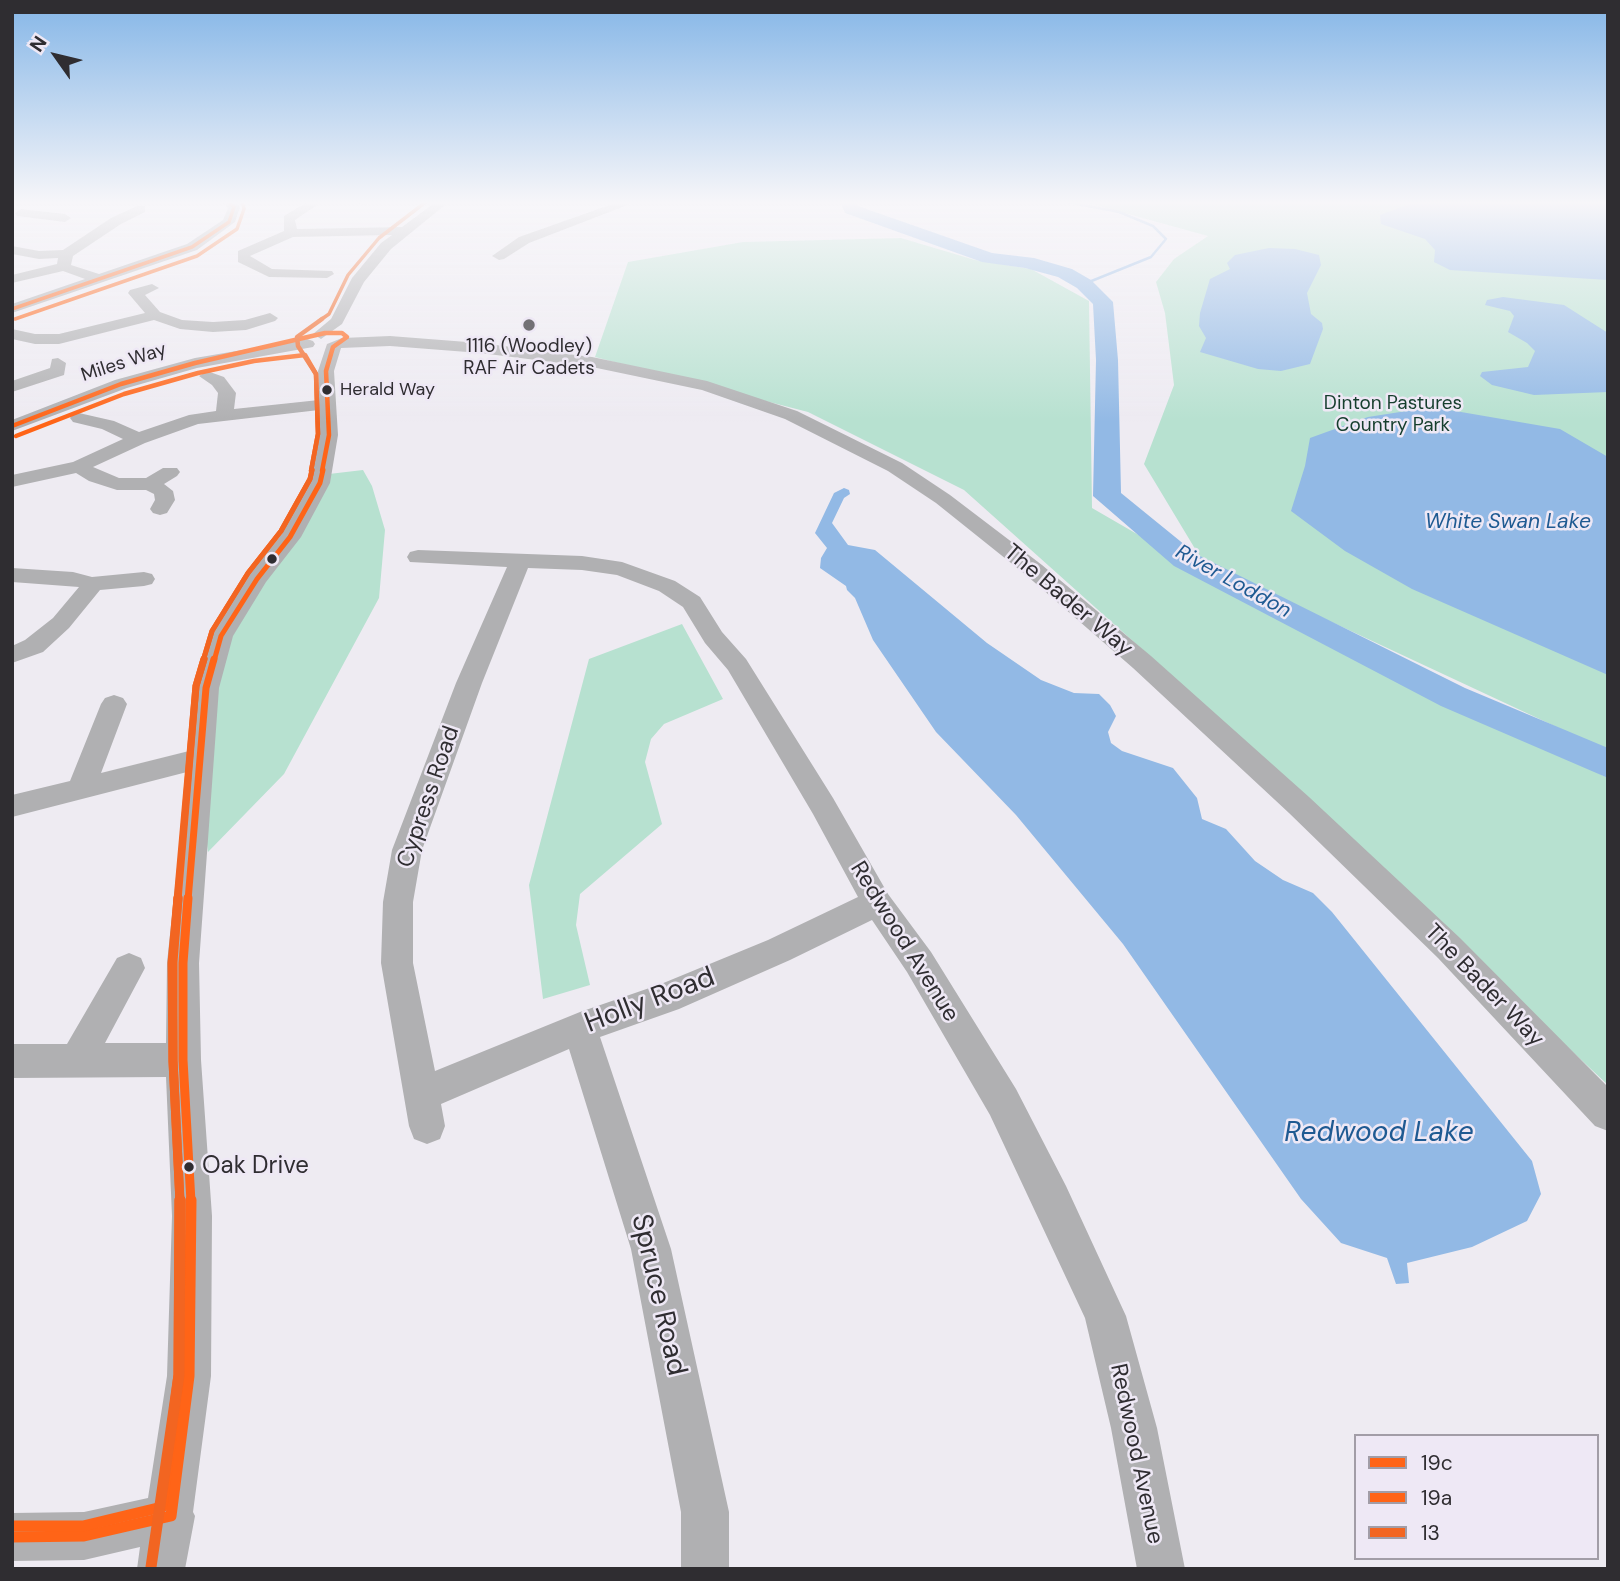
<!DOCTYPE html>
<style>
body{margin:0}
#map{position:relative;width:1620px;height:1581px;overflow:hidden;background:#eeebf2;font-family:"DM Sans",sans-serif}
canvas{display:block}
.frame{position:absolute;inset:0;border:14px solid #2f2d31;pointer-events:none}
.legend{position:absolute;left:1354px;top:1434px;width:245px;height:126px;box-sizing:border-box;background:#eee8f5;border:2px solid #a29da7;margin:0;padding:9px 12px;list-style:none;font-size:21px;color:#2f2d31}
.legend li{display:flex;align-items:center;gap:14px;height:35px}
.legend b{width:35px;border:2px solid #a29da7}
.north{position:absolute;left:21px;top:21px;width:70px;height:70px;-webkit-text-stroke:5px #eee8f5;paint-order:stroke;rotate:304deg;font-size:19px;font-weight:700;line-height:28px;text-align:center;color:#2f2d31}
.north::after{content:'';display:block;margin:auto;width:24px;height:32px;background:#2f2d31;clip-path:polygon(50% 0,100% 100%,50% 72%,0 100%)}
</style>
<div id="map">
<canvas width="1620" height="1581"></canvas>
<div class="frame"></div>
<ul class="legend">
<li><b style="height:9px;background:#ff6417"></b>19c</li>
<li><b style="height:9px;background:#ff6417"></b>19a</li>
<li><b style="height:9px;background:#f26521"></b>13</li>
</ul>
<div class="north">N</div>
</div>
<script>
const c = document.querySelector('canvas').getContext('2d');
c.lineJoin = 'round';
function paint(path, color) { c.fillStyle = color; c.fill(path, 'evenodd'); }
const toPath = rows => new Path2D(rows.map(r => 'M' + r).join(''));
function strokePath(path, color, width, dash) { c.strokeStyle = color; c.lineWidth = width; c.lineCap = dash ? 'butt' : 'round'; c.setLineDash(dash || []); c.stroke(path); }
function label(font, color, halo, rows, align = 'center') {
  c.font = font + ' "DM Sans",sans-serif'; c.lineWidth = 5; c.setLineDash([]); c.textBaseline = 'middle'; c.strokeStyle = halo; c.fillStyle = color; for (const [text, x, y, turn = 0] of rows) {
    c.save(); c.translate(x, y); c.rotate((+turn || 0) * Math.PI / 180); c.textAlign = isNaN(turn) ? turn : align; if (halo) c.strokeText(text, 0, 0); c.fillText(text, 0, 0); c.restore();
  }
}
paint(toPath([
 [1081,201,1608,201,1608,751,1203,562,1144,464,1174,385,1165,313,1156,282,1174,259,1208,236],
 [901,238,975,260,1031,269,1089,301,1092,508,1296,626,1608,778,1608,1085,1163,668,964,490,808,412,595,357,628,262,743,242],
 [363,470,372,486,385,530,379,598,284,774,208,852,205,828,211,720,224,650,329,474],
 [682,624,723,699,664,724,651,739,645,762,662,824,580,894,576,925,590,985,543,999,529,885,589,659]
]), '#b7e1d0');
paint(toPath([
 [1454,201,1509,204,1608,201,1608,280,1450,270,1434,262,1435,250,1425,239,1381,224,1380,215,1408,205],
 [1269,248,1295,249,1319,255,1321,265,1307,293,1311,314,1322,323,1323,329,1310,364,1281,371,1258,369,1200,352,1206,338,1199,326,1200,313,1210,279,1230,269,1227,263,1235,255],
 [1503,297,1564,305,1608,333,1608,392,1534,395,1492,385,1480,376,1482,372,1528,367,1535,351,1527,343,1508,332,1514,316,1510,311,1485,305,1487,300],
 [1432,407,1560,429,1608,457,1608,675,1412,589,1345,551,1291,511,1305,466,1310,438,1368,417],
 [844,488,849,490,850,494,844,498,832,523,848,545,875,550,987,643,1041,680,1074,693,1099,694,1110,705,1116,716,1108,732,1111,743,1122,751,1173,768,1197,798,1202,819,1226,829,1255,861,1283,880,1313,893,1332,912,1532,1161,1541,1194,1527,1221,1472,1247,1407,1263,1409,1283,1396,1284,1387,1258,1341,1243,1301,1199,1123,944,1016,815,936,732,873,640,855,598,847,590,846,586,820,568,821,558,827,548,815,533,834,493]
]), '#92b9e5');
strokePath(toPath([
 [1062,201,1119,212,1153,226,1166,239,1151,257,1084,284]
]), '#92b9e5', 2.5);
paint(toPath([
 [840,201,856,201,858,206,992,253,1034,258,1072,269,1091,280,1113,302,1118,360,1121,493,1196,554,1465,688,1608,748,1608,778,1441,706,1174,566,1093,496,1096,360,1093,304,1077,288,1058,277,1025,268,982,262,845,213,840,201]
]), '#92b9e5');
paint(toPath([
 [221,201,234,201,238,204,240,207,235,222,197,250,12,313,12,304,85,279,63,271,12,283,12,275,57,264,58,258,39,259,12,254,12,246,39,251,63,250,111,218,137,206,145,206,145,212,121,224,73,256,71,265,99,274,187,244,223,220,228,208,221,201],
 [309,201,323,201,295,220,297,229,402,227,437,201,450,201,391,249,364,282,342,324,321,339,313,334,331,319,352,278,381,243,392,235,293,237,250,256,272,269,332,271,334,274,327,278,269,277,238,262,238,251,284,231,284,216,309,201],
 [353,201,370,201,371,202,365,206,353,201],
 [621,201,638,201,529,243,504,259,499,260,492,256,519,237,621,201],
 [21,209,65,214,71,218,65,222,17,216,15,213,21,209],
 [152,284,159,288,145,295,160,312,182,320,213,322,245,320,270,313,278,318,275,321,246,330,213,332,180,329,154,320,59,344,35,344,12,339,12,329,35,334,59,334,145,313,128,293,130,290,152,284],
 [390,336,480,343,592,357,707,381,797,411,902,463,950,495,1042,565,1151,656,1309,797,1460,938,1608,1087,1608,1131,1595,1126,1438,958,1289,813,1133,668,1026,575,936,503,888,471,785,419,702,390,592,367,480,353,390,346,341,348,334,371,338,435,330,483,301,537,266,582,233,636,219,688,199,963,201,1060,212,1216,211,1376,193,1512,195,1516,185,1569,137,1569,140,1547,84,1560,12,1561,12,1513,84,1512,148,1498,167,1376,172,1216,166,1077,12,1078,12,1044,67,1044,117,958,129,953,141,958,145,968,105,1043,166,1043,167,963,187,772,12,817,12,795,70,781,101,704,105,698,114,695,123,698,127,704,101,773,189,751,193,688,209,636,249,574,281,535,310,483,320,435,319,410,198,424,145,443,93,467,119,478,146,478,163,468,177,468,180,472,177,476,164,484,173,491,175,500,167,513,160,515,153,513,150,509,155,500,154,494,146,490,117,490,89,481,76,473,12,487,12,475,73,462,123,439,102,429,73,422,70,418,73,414,79,413,114,421,139,432,189,415,216,411,218,393,212,385,199,376,207,371,224,377,236,393,234,409,319,400,318,371,327,344,342,338,390,336],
 [307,339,313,341,315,344,313,347,197,368,127,388,12,431,12,420,115,380,195,358,307,339],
 [58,358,66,363,64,375,12,392,12,381,50,368,52,359,58,358],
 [418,550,582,556,622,562,675,581,700,597,722,632,746,659,833,798,888,894,931,952,1016,1089,1066,1186,1126,1316,1157,1428,1185,1569,1137,1569,1111,1428,1085,1318,990,1115,907,972,872,920,790,960,679,1009,600,1037,671,1249,729,1512,729,1569,681,1569,681,1512,631,1249,569,1049,441,1104,445,1126,440,1139,427,1144,414,1139,409,1126,381,963,383,902,392,850,456,683,507,567,410,562,407,557,410,552,418,550],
 [528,568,582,570,617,575,659,591,683,607,705,643,728,670,813,814,858,897,768,940,661,984,580,1012,435,1071,413,963,413,902,422,850,482,683,528,568],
 [12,568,73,572,92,577,144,572,152,574,155,579,152,584,144,586,100,590,69,628,43,652,12,663,12,646,25,640,53,618,79,587,12,582,12,568]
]), '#b0b0b2');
strokePath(toPath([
 [12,309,192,247,229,222,234,207,227,201]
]), '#ff6417', 3.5);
strokePath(toPath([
 [12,426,121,384,195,363,325,333,342,333,347,337,333,347,326,371,329,435,322,471]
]), '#ff6417', 4.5);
strokePath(toPath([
 [214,661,221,636,257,579,290,537,320,483,323,470]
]), '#ff6417', 5);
strokePath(toPath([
 [188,900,206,688,214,659]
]), '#ff6417', 7);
strokePath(toPath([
 [188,898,183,963,183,1060,191,1202]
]), '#ff6417', 9);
strokePath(toPath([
 [12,1537,84,1536,171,1516,189,1376,191,1200]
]), '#ff6417', 11);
strokePath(toPath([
 [15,319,197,256,237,229,244,209,242,201]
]), '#ff6417', 3.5);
strokePath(toPath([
 [16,436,124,394,198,373,254,361,305,355,316,374,318,434,311,471]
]), '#ff6417', 4.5);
strokePath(toPath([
 [203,661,212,631,248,573,281,531,310,479,312,470]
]), '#ff6417', 5);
strokePath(toPath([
 [178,900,196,686,204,659]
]), '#ff6417', 7);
strokePath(toPath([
 [178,898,173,962,173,1061,180,1202]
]), '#ff6417', 9);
strokePath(toPath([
 [12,1526,83,1526,162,1507,179,1375,180,1200]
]), '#ff6417', 11);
strokePath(toPath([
 [319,321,329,314,348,275,379,238,427,201]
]), '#f26521', 3.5);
strokePath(toPath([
 [311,471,318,434,316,374,298,346,297,337,322,319]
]), '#f26521', 4.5);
strokePath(toPath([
 [203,661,212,631,248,573,281,531,310,479,312,470]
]), '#f26521', 5);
strokePath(toPath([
 [177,900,196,686,204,659]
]), '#f26521', 7);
strokePath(toPath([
 [178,898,172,963,173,1061,180,1202]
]), '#f26521', 9);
strokePath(toPath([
 [151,1567,179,1375,180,1200]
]), '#f26521', 11);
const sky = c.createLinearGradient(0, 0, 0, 422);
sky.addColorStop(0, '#85b6e7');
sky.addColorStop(0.48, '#f7f6f9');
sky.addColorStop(1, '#f7f6f900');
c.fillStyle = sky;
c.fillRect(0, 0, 1620, 422);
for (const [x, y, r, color] of [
 [529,325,7,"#727075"],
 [327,390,6,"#2f2d31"],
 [272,559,6,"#2f2d31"],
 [189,1167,6,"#2f2d31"]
]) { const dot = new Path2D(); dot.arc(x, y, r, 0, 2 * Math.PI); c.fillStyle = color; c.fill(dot); strokePath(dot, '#eee8f5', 2.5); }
label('18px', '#2f2d31', '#eee8f5', [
 ["Herald Way",340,390]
], 'left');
label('19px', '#2f2d31', '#eee8f5', [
 ["1116 (Woodley)",529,347],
 ["RAF Air Cadets",529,369]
]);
label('19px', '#2f2d31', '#eee8f5', [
 ["Miles Way",124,363,-18]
]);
label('19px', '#153e2d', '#eee8f5', [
 ["Dinton Pastures",1393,404],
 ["Country Park",1393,426]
]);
label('italic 21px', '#1f5a92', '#eee8f5', [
 ["White Swan Lake",1508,522],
 ["River Loddon",1233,582,29]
]);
label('23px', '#2f2d31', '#eee8f5', [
 ["The Bader Way",1068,601,40],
 ["Cypress Road",429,797,-71],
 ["Redwood Avenue",904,942,58],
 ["The Bader Way",1484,986,46],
 ["Redwood Avenue",1136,1454,78]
]);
label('24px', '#2f2d31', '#eee8f5', [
 ["Oak Drive",202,1167]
], 'left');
label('28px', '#2f2d31', '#eee8f5', [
 ["Holly Road",650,1001,-21],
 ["Spruce Road",658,1295,77]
]);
label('italic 28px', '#1f5a92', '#eee8f5', [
 ["Redwood Lake",1379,1134]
]);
</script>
